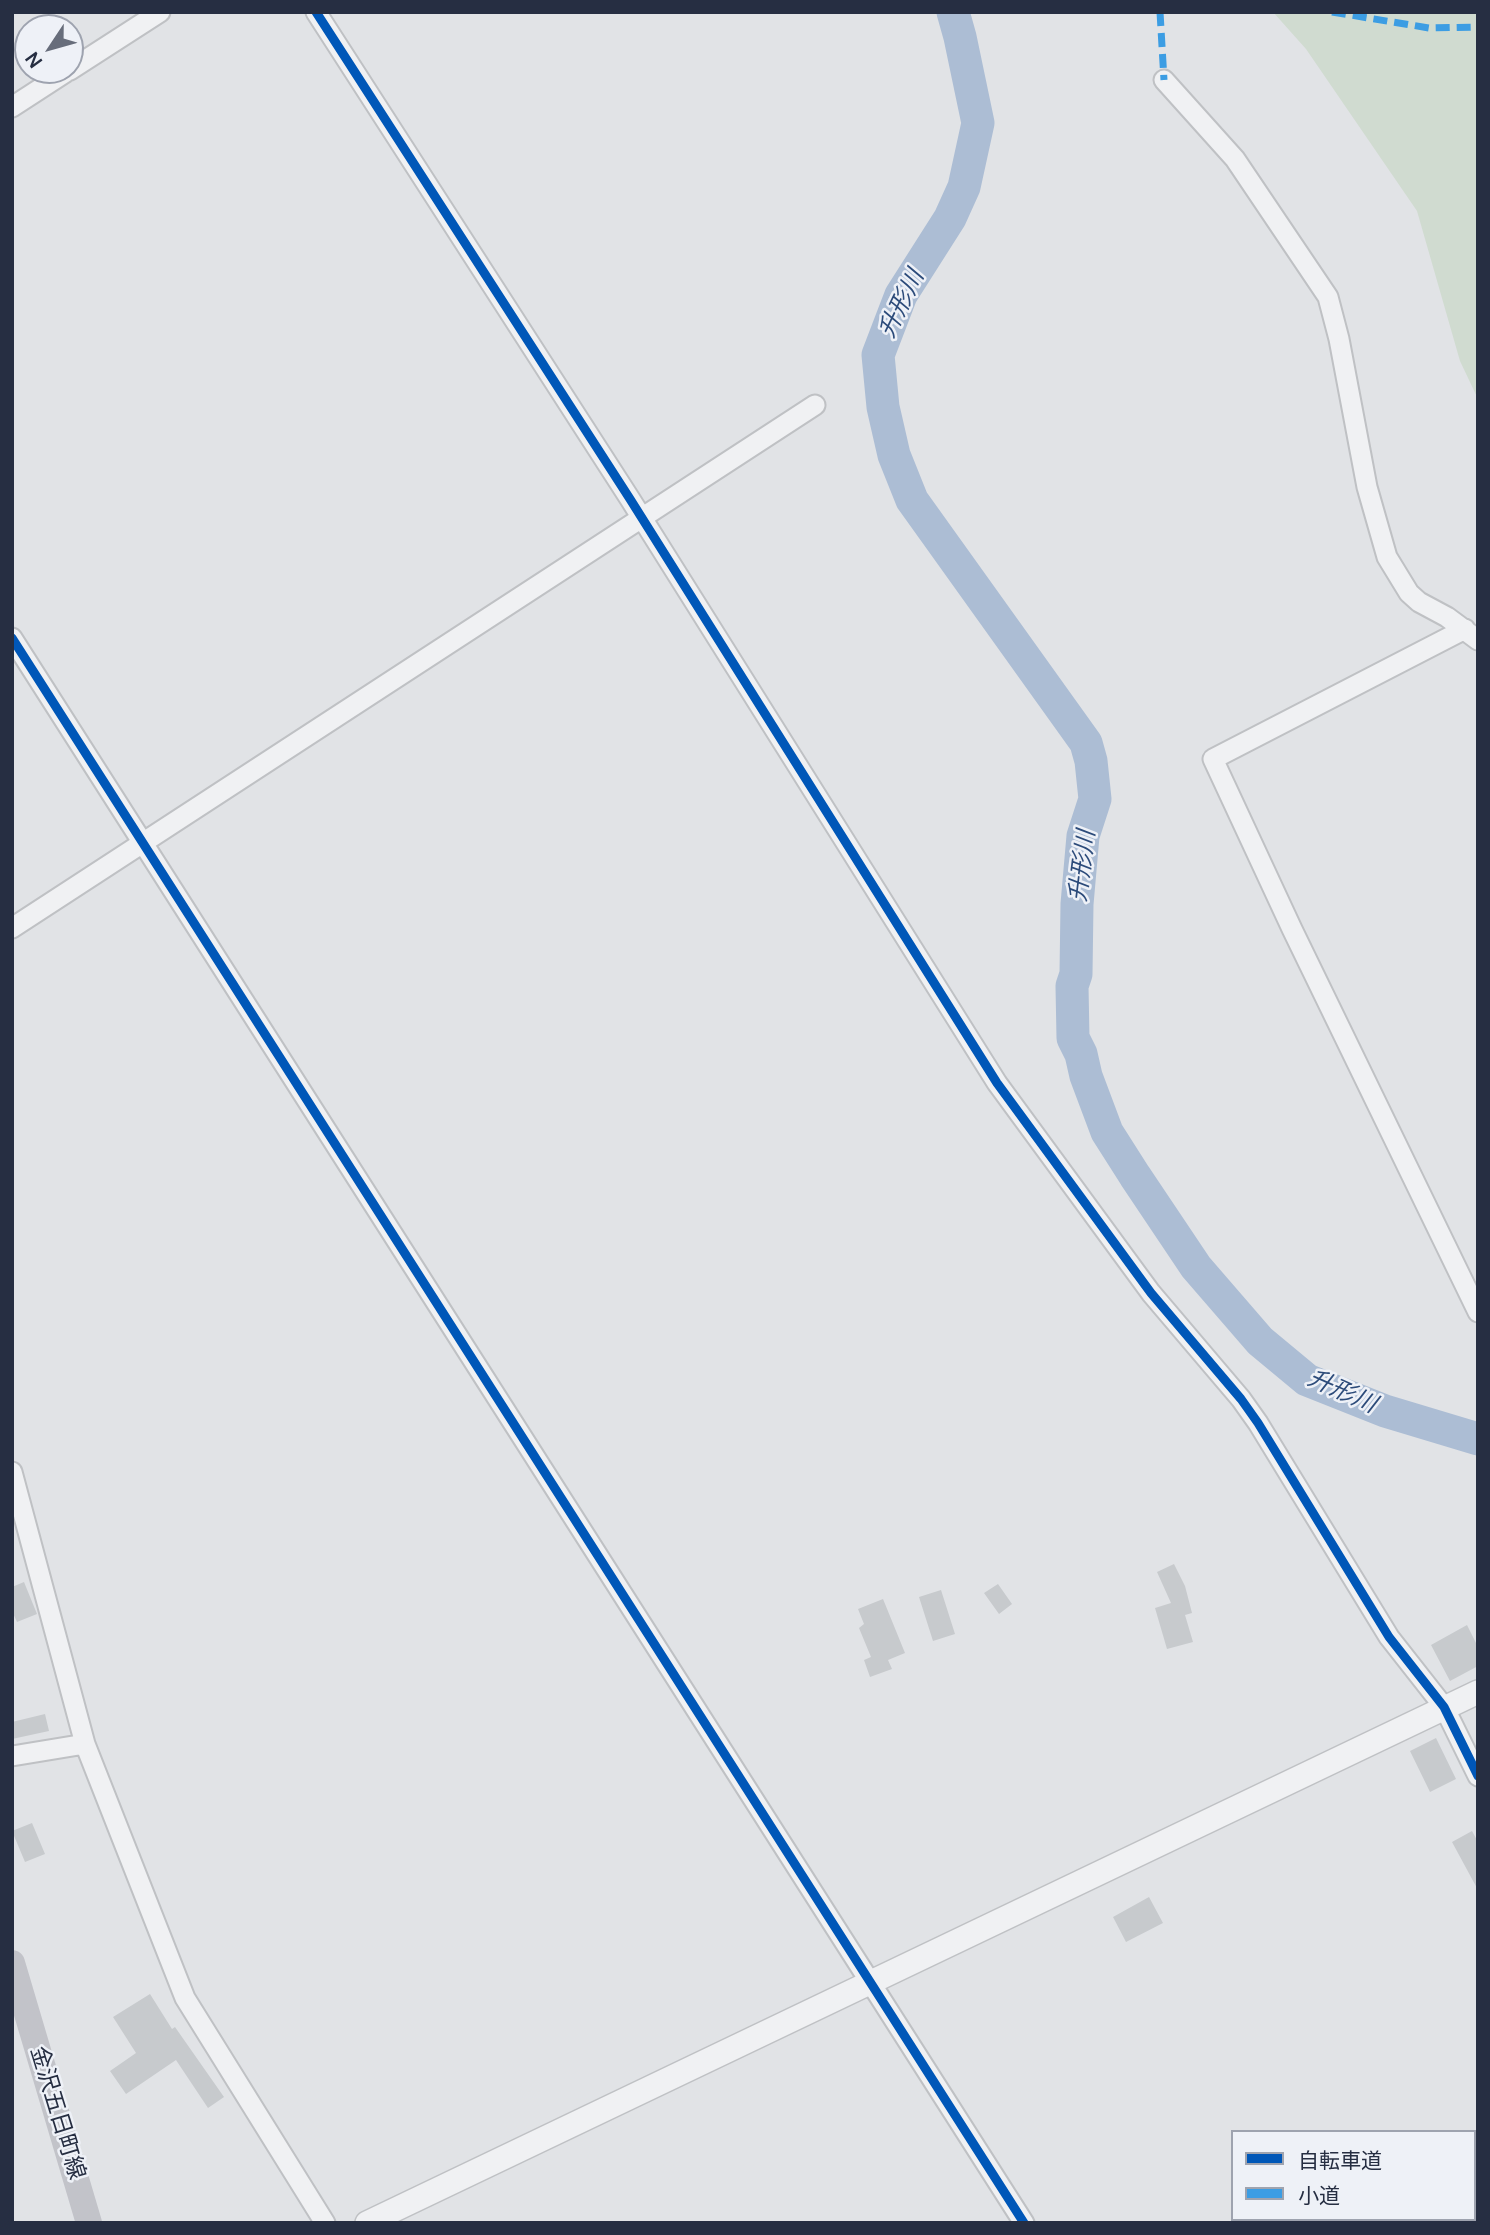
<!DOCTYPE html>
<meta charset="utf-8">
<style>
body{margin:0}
#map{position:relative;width:1490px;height:2235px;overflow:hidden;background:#e1e3e6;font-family:Manrope,"Noto Sans JP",sans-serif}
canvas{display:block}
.frame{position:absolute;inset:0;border:14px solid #262e42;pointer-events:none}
.legend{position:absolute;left:1231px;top:2130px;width:245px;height:91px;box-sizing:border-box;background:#eef1f7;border:2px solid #9ea3af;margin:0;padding:9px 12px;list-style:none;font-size:21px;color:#262e42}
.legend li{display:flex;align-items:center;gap:14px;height:35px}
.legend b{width:35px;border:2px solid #9ea3af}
.north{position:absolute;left:14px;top:14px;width:70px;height:70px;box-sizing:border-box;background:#eef1f7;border:2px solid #9ea3af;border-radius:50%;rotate:234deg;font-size:19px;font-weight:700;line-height:28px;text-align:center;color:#262e42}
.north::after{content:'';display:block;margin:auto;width:24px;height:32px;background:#676d7b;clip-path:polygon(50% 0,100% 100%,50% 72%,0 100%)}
</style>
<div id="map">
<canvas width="1490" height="2235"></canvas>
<div class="frame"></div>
<ul class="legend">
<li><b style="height:9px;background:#0057b8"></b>自転車道</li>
<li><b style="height:9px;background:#3c9de3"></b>小道</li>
</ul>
<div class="north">N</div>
</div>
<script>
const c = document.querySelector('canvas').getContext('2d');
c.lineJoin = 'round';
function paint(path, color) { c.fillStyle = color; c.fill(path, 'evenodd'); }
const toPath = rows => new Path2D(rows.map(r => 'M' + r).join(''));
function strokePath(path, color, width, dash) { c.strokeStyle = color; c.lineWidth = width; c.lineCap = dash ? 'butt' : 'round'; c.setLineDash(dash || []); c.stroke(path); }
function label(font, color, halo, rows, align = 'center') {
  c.font = font + ' Manrope,"Noto Sans JP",sans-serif'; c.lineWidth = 5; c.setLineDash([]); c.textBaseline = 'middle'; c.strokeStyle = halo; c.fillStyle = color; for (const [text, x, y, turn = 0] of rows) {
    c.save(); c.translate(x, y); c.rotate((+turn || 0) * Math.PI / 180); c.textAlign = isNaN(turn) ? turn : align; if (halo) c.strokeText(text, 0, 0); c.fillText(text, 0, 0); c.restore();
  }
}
paint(toPath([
 [1273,12,1478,12,1478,399,1460,361,1417,211,1306,49]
]), '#d0dbd0');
strokePath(toPath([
 [953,12,960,37,978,123,964,187,950,218,901,295,878,355,883,407,894,455,912,500,1086,743,1091,761,1095,799,1083,836,1077,904,1076,974,1072,986,1073,1038,1081,1054,1086,1076,1107,1132,1135,1176,1196,1267,1260,1341,1307,1380,1385,1411,1478,1439]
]), '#acbdd4', 33);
paint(toPath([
 [1174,1564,1185,1586,1192,1613,1185,1615,1193,1642,1167,1649,1155,1608,1171,1603,1157,1572],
 [24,1582,37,1614,17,1622,12,1611,12,1587],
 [998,1584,1012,1604,999,1614,984,1593],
 [941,1590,955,1634,933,1641,919,1597],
 [883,1599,905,1653,888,1660,892,1669,870,1677,864,1660,871,1657,859,1628,864,1624,858,1609],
 [1467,1625,1478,1647,1478,1666,1450,1681,1431,1645],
 [45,1714,49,1731,12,1739,12,1722],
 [1436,1738,1456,1779,1430,1792,1410,1751],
 [32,1823,45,1854,25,1862,12,1831],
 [1472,1831,1478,1842,1478,1890,1452,1842],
 [1149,1897,1163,1923,1126,1942,1113,1917],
 [150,1994,172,2029,175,2027,224,2097,208,2108,176,2060,126,2094,110,2071,136,2053,113,2017]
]), '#c7cacd');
const minor = toPath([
 [316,12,630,499,997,1083,1151,1293,1241,1399,1258,1423,1389,1637,1444,1707,1478,1776],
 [70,70,160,12],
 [1164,80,1235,159,1328,297,1339,339,1367,487,1387,557,1409,593,1419,602,1447,617,1478,640],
 [12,107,69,70],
 [1465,629,1213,759,1292,929,1478,1312],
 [12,638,1024,2223],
 [12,928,815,405],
 [12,1472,85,1744,185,1998,325,2223],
 [12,1756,85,1744]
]);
const tertiary = toPath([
 [367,2223,1478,1692]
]);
strokePath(minor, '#bfc1c4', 23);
strokePath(tertiary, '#bfc1c4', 26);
strokePath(minor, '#f0f1f3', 19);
strokePath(tertiary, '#f0f1f3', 23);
strokePath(toPath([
 [12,1963,89,2223]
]), '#c2c3c9', 26);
strokePath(toPath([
 [1160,12,1164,80],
 [1332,12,1429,28,1478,27]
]), '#3c9de3', 7, [14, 7]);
strokePath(toPath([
 [316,12,630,499,997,1083,1151,1293,1241,1399,1258,1423,1389,1637,1444,1707,1478,1776],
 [12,638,1024,2223]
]), '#0057b8', 9);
label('23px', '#262e42', '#eef1f7', [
 ["金沢五日町線",57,2113,73]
]);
label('italic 24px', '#2c4b7a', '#eef1f7', [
 ["升形川",902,304,-64],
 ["升形川",1083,866,-83],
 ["升形川",1342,1392,24]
]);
</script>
